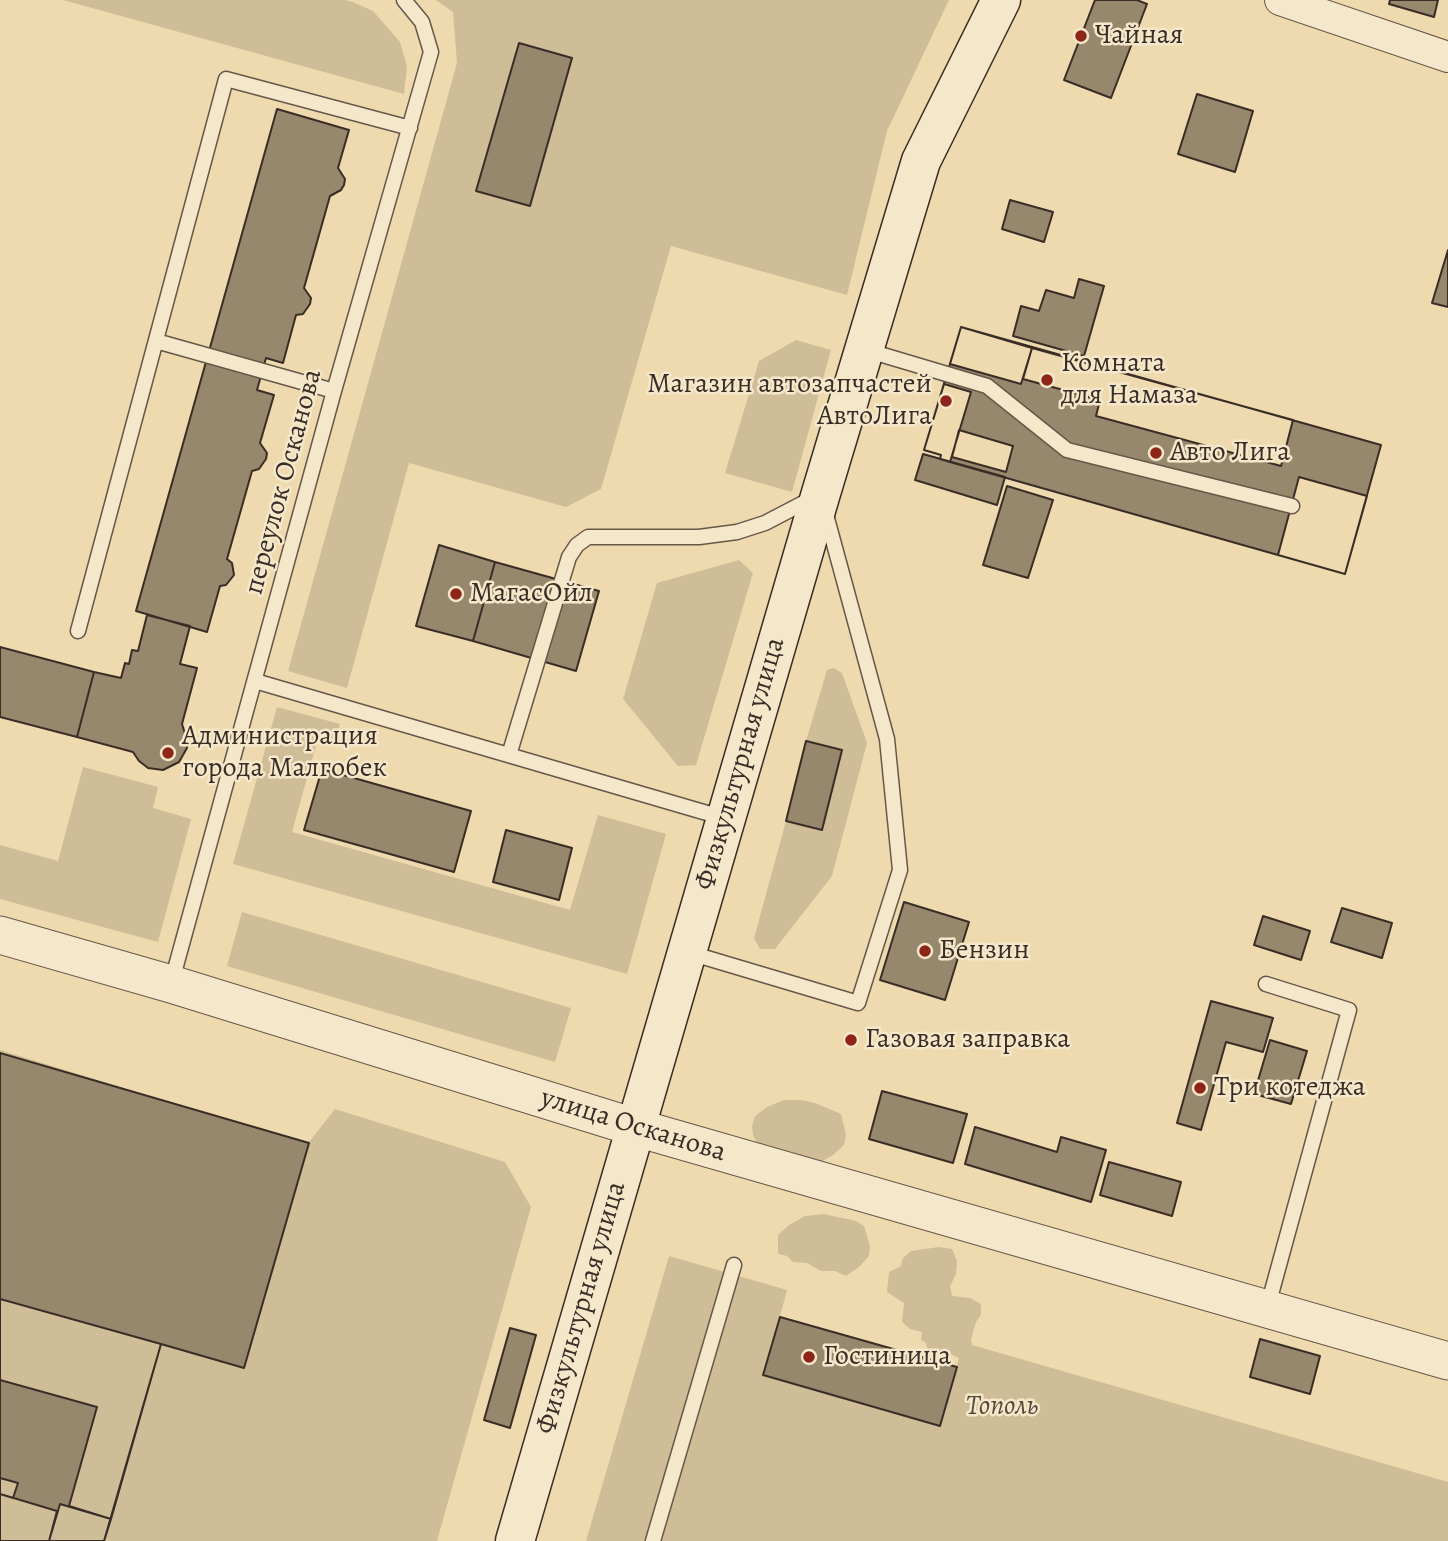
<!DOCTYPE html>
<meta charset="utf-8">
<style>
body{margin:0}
canvas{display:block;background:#eedaae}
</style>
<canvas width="1448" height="1541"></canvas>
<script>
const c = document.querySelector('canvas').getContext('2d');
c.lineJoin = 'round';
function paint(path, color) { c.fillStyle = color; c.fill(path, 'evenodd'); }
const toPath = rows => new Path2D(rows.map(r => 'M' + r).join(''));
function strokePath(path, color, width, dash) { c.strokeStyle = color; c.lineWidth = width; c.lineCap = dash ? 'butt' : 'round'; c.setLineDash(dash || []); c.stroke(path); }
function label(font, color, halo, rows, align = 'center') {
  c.font = font + ' Alegreya,serif'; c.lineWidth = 5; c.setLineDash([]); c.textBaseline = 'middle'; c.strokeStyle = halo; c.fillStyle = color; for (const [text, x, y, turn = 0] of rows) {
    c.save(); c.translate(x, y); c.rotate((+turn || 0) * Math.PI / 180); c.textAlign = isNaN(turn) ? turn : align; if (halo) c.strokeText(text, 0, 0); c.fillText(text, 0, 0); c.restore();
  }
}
paint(toPath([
 [63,0,345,0,353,2,373,11,400,42,407,66,404,94],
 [436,0,949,0,887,131,847,295,671,246,601,489,566,507,409,463,347,688,288,671,457,63,453,12],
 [796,340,831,350,792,492,725,473,759,361],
 [739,560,753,573,696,765,678,766,623,699,657,583],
 [834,668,842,673,867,743,832,876,775,949,760,949,754,938,786,821,822,830,842,750,806,741,827,670],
 [277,707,340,724,335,742,318,738,292,832,570,910,598,815,666,834,627,974,233,864],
 [83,767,158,787,153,808,191,819,158,942,0,899,0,845,58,861],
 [242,912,571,1008,555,1062,227,966],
 [0,1050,267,1132,309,1142,335,1109,505,1162,531,1207,437,1541,0,1541],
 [784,1100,802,1100,815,1103,841,1114,846,1135,844,1145,833,1155,819,1163,766,1150,757,1143,753,1135,752,1126,755,1116,767,1107],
 [824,1214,856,1221,864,1226,870,1246,869,1256,859,1267,846,1276,835,1271,821,1271,807,1263,793,1262,787,1256,778,1254,778,1235,789,1225,805,1216],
 [939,1247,952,1249,957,1261,956,1274,950,1286,952,1296,970,1298,981,1304,981,1315,976,1322,971,1339,972,1345,1448,1482,1448,1541,586,1541,669,1256,787,1290,764,1376,940,1426,959,1358,942,1350,937,1354,928,1351,926,1343,921,1340,922,1332,910,1329,902,1322,904,1303,887,1292,889,1272,901,1266,903,1258,911,1251]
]), '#cfbd97');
const building = toPath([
 [1095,0,1137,0,1147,4,1111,98,1064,80,1095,0],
 [1390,0,1438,0,1434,17,1389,4,1390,0],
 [519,43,572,58,530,206,476,191,519,43],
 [1197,94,1253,111,1235,172,1178,154,1197,94],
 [277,109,349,130,338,168,345,179,344,185,341,190,330,196,304,288,311,298,310,304,303,314,296,315,283,363,266,358,257,390,274,395,260,443,267,453,266,459,259,469,252,471,227,559,232,563,234,575,226,585,220,586,207,632,136,611,277,109],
 [1010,200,1053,212,1044,242,1002,229,1010,200],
 [1448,250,1448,307,1432,303,1448,250],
 [1079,279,1104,286,1084,356,1013,336,1021,306,1039,311,1046,290,1074,298,1079,279],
 [961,327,1032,348,1021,384,950,364,961,327],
 [961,327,1381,445,1345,574,950,462,940,459,941,455,924,450,961,327],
 [1032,348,1293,420,1281,466,1096,416,1100,400,1023,379,1032,348],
 [944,384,971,392,950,462,940,459,941,455,924,450,944,384],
 [959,430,1013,446,1006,472,952,457,959,430],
 [923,454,1005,477,997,505,915,480,923,454],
 [1299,477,1367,496,1345,574,1278,555,1299,477],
 [1007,486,1053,500,1028,578,983,565,1007,486],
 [439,545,495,562,473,641,416,626,439,545],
 [495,562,599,591,576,671,473,641,495,562],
 [147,615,190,626,180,664,197,668,182,724,187,740,187,748,179,762,163,770,148,768,139,761,133,752,77,737,94,672,121,678,125,663,129,664,132,650,138,651,147,615],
 [0,647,94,672,77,737,0,717,0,647],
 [806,741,842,750,822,830,786,821,806,741],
 [322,769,471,811,454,872,304,830,322,769],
 [506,830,572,848,559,900,493,882,506,830],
 [904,902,969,922,945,1000,880,980,904,902],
 [1342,908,1392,923,1382,958,1331,942,1342,908],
 [1263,916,1310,931,1301,960,1254,945,1263,916],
 [1211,1001,1273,1018,1263,1052,1226,1042,1201,1130,1177,1123,1211,1001],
 [1270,1040,1307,1051,1291,1104,1254,1094,1270,1040],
 [0,1053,309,1143,244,1368,161,1344,104,1541,0,1541,0,1053],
 [882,1091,967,1114,953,1163,869,1139,882,1091],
 [975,1127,1057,1152,1061,1137,1106,1150,1091,1202,965,1164,975,1127],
 [1109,1162,1181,1182,1172,1216,1100,1195,1109,1162],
 [0,1299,161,1344,111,1519,69,1506,97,1407,0,1380,0,1299],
 [780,1317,957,1367,940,1426,763,1375,780,1317],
 [510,1328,536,1335,510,1428,484,1420,510,1328],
 [1260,1339,1320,1356,1310,1394,1250,1377,1260,1339],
 [0,1478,18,1483,13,1498,0,1494,0,1478],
 [0,1494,57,1511,49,1541,0,1541,0,1494],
 [60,1504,111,1519,104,1541,49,1541,60,1504]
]);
paint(building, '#97876d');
strokePath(building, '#392d26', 2);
const service = toPath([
 [156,341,334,391],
 [866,350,987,386,1067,450,1292,506],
 [78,631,226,79,410,128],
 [255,681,724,818],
 [509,755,569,557,577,545,588,537,699,537,737,532,765,523,813,498],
 [690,953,858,1003,900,870,887,739,825,511],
 [171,984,334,391,431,52,422,22,404,0],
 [1266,984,1349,1010,1267,1309],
 [653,1541,734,1265]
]);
const minor = toPath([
 [1280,0,1448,57]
]);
const tertiary = toPath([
 [0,935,171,984,634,1127,1448,1361]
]);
const secondary = toPath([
 [515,1541,821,493,921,161,1001,0]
]);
strokePath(service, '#665848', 17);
strokePath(minor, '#665848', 32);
strokePath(tertiary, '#665848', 39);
strokePath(secondary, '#392d26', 41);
strokePath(service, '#f4e7ca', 14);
strokePath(minor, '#f4e7ca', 30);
strokePath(tertiary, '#f4e7ca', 37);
strokePath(secondary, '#f4e7ca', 38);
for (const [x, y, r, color] of [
 [1081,36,7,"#8f2418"],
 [1047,380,7,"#8f2418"],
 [946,401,7,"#8f2418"],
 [1156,453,7,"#8f2418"],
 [456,594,7,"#8f2418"],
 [168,753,7,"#8f2418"],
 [925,951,7,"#8f2418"],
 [851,1040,7,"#8f2418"],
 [1200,1088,7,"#8f2418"],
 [809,1357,7,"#8f2418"]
]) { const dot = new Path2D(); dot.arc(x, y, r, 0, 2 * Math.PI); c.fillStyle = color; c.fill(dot); strokePath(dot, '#f4e7ca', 2.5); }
label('28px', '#392d26', '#f4e7ca', [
 ["Чайная",1095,36],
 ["Комната",1061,364],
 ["для Намаза",1061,396],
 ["Магазин автозапчастей",932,385,"right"],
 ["АвтоЛига",932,417,"right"],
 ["Авто Лига",1170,453],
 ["МагасОйл",470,594],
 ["Администрация",182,737],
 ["города Малгобек",182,769],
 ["Бензин",939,951],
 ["Газовая заправка",865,1040],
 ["Три котеджа",1214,1088],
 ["Гостиница",823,1357]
], 'left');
label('28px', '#392d26', '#f4e7ca', [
 ["переулок Осканова",284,482,-75],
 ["Физкультурная улица",741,764,-74],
 ["улица Осканова",633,1126,17],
 ["Физкультурная улица",582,1308,-74]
]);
label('italic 28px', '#574a3d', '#f4e7ca', [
 ["Тополь",1002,1407]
]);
</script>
